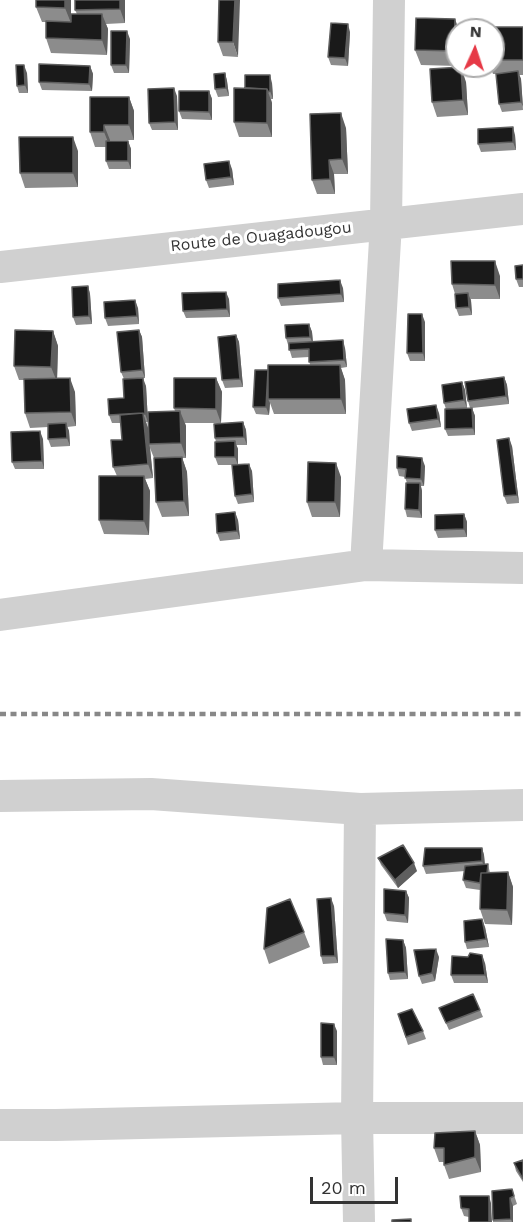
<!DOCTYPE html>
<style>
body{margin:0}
#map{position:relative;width:523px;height:1222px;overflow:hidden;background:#fff;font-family:"Work Sans",sans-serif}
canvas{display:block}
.north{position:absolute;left:445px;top:18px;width:60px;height:60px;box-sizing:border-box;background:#fff;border:2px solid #adadad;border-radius:50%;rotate:3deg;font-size:16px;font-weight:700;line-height:24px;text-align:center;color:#333}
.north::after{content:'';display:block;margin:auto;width:21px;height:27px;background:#e63946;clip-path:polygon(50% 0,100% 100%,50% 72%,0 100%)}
.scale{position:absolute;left:310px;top:1177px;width:88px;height:27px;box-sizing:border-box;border:3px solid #333;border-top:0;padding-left:8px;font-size:18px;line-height:21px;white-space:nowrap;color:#333;-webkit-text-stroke:4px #fff;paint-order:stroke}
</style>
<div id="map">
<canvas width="523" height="1222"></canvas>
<div class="north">N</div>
<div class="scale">20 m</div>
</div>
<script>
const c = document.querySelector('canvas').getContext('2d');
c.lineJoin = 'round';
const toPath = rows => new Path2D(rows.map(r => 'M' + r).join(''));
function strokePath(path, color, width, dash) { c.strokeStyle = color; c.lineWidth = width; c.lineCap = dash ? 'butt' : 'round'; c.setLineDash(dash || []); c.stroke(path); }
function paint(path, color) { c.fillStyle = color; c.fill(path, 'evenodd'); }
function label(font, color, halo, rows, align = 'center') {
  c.font = font + ' "Work Sans",sans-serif'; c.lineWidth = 6; c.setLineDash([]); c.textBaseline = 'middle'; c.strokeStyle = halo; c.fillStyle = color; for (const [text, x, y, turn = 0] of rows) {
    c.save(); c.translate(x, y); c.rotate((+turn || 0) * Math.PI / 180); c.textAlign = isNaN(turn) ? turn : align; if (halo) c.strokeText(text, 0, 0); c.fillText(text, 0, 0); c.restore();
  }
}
strokePath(toPath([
 [0,267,523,209],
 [366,565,386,223,389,0],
 [0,615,366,565,523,568],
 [0,796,151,794,360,809,523,805],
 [0,1125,56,1125,357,1118,523,1118],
 [359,1222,357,1118,360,809]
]), '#d0d0d0', 32);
strokePath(toPath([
 [0,714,523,714]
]), '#888', 4.5, [6, 4.5]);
paint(toPath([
 [71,0,71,22,77,14,75,10,75,0,125,0,125,23,106,24,108,29,107,55,51,53,46,38,46,22,42,22,36,7],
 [219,0,238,57,223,56,218,42],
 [523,27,523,75,519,75,521,79,523,110,502,112,499,104,496,74,493,74,490,66,493,66,493,30],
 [457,30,457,66,421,65,415,50],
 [350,32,348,66,331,65,328,57],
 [130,39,129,73,114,73,111,65],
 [90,66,93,74,92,91,42,90,39,82],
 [27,73,28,93,19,93,17,86],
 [225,73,227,81,229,96,218,97,215,89],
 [466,82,468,115,437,117,432,102],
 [272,83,273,99,271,99,272,103,272,137,239,137,234,122,245,88],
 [209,91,212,99,212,120,182,119,179,111],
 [177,96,178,130,152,130,149,123],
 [129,97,134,111,134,140,110,140,110,141,128,141,131,149,131,169,109,169,106,161,106,147,95,147,90,132],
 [346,128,348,174,334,174,335,194,317,194,312,180],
 [515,135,516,150,481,152,478,144],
 [78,151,78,187,25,188,20,173],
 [232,169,234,185,209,188,206,180],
 [523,265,523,287,519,287,516,279],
 [500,276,500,299,471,299,472,315,459,316,456,308,455,294,452,284],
 [88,286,90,294,92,324,76,325,73,317],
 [343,288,344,302,281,306,278,298],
 [229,299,230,317,186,318,183,311],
 [138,308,139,324,108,326,105,318],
 [425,322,425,361,410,361,407,353],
 [309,324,312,332,313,342,345,348,347,367,341,368,345,380,346,414,274,414,270,403,269,415,256,414,253,407,268,370,310,365,309,357,292,358,286,338],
 [139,330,142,337,145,378,132,379,146,386,148,422,146,422,148,428,175,411,174,408,216,378,222,392,221,423,185,423,186,426,186,458,182,458,187,472,189,516,162,517,156,502,154,458,150,448,153,478,145,479,150,491,149,535,104,534,99,520,117,476,113,467,122,440,121,423,112,423,109,415,124,398,124,379,121,372],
 [53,331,58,346,57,378,75,392,76,426,67,427,69,431,70,446,51,447,48,439,48,427,30,428,25,413,24,380,19,380,14,366],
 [236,335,239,342,243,387,225,388,222,380],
 [504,377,507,385,509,404,472,408,475,416,475,435,448,436,445,429,446,409,444,403,462,382,465,390,467,408,470,408,468,401],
 [439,413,441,427,412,431,409,423],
 [243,422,246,430,247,445,236,445,238,449,238,465,252,471,254,502,238,504,235,496,236,465,218,465,215,457,216,442,215,438],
 [43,439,44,469,15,469,12,462],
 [512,446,519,503,507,504,504,496],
 [425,466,424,486,421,486,422,491,422,518,407,517,405,509,407,483,405,477,399,476,397,468],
 [341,477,340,517,312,517,307,502],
 [464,514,467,522,467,537,438,538,435,530],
 [238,520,240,539,220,541,217,533],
 [482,848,484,855,485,864,488,864,490,873,508,872,513,887,512,925,485,924,480,909,480,890,466,888,463,880,465,871,426,874,423,866],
 [378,858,417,871,398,888,381,865],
 [406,891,409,898,408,923,387,921,384,913],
 [334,906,338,963,323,964,321,956],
 [485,927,489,947,467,949,465,942],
 [304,932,310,947,269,964,264,949],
 [403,940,406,948,408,979,390,980,388,973],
 [439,957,435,981,422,984,419,976],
 [485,963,488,983,454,983,451,975],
 [439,1008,480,1010,483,1017,449,1030],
 [398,1014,423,1031,426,1039,408,1045],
 [337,1031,337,1065,323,1065,321,1057],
 [475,1131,480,1145,481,1172,449,1179,444,1165,444,1162,439,1162,434,1148],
 [523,1160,523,1182,516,1171,514,1163],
 [512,1189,517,1204,513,1206,513,1222,493,1222,493,1220],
 [491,1203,469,1217,464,1216,461,1208]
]), '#8c8c8c');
paint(toPath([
 [65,0,71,0,71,23,65,8],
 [120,0,125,0,125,23,120,9],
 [235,0,240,0,238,57,233,42],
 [102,14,108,29,107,55,102,40],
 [455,19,459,30,457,30,457,61,454,51],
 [348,24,350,32,348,66,345,58],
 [127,31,130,39,129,73,126,65],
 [24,65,27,73,28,93,25,85],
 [90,66,93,74,92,91,89,84],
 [461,67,466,82,468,115,463,100],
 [518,71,521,79,523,107,521,102],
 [225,73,227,81,229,96,226,88],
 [270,75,272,83,273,99,270,91],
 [174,88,177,96,178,130,175,122],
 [267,89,272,103,272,137,267,123],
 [209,91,212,99,212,120,209,112],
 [129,97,134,111,134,140,129,125],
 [341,113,346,128,348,174,342,159],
 [104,125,110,140,110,147,104,132],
 [513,127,515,135,516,150,513,142],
 [73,137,78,151,78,187,73,173],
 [128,141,131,149,131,169,128,161],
 [329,160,334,174,335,194,330,179],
 [229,161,232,169,234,185,231,177],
 [495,261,500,276,500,299,495,285],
 [340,280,343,288,344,302,341,294],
 [88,286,90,294,92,324,89,316],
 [226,292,229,299,230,317,227,309],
 [468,293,471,301,472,315,469,307],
 [135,300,138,308,139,324,137,316],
 [422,314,425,322,425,361,423,353],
 [309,324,312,332,313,344,310,337],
 [139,330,142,337,145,378,142,370],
 [53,331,58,346,57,382,51,367],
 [236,335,239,342,243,387,240,379],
 [343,340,345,348,347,367,344,360],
 [340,365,345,380,346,414,341,399],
 [268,370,268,399,270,403,269,415,266,407],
 [504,377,507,385,509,404,506,396],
 [70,378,75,392,76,426,71,412],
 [143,378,146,386,148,422,145,414],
 [216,378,222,392,221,423,216,409],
 [462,382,465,390,467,408,464,400],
 [436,405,439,413,441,427,438,419],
 [472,408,475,416,475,435,473,428],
 [180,411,186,426,186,458,181,443],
 [143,413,148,428,149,444,150,448,153,478,148,464],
 [243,422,246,430,247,445,244,437],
 [66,423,69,431,70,446,67,438],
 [40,431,43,439,44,469,42,461],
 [509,438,512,446,519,503,517,495],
 [235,441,238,449,238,465,235,457],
 [182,457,187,472,189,516,184,501],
 [422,458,425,466,424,486,421,479],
 [336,463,341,477,340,517,335,502],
 [249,464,252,471,254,502,252,494],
 [144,476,150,491,149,535,144,521],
 [420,483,422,491,422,518,419,510],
 [235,512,238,520,240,539,237,531],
 [464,514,467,522,467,537,464,529],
 [482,848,484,855,485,869,482,861],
 [414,863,417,871,398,888,395,880],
 [508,872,513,887,512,925,507,910],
 [406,891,409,898,408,923,405,915],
 [331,898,334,906,338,963,335,956],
 [482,919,485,927,489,947,486,939],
 [403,940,406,948,408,979,405,972],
 [436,949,439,957,435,981,432,973],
 [482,955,485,963,488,983,485,975],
 [334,1024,337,1031,337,1065,334,1057],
 [475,1131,480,1145,481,1172,475,1157],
 [489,1196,491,1203,492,1222,489,1222],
 [510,1198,513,1206,513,1222,512,1222,511,1219]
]), '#5f5f5f');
const building = toPath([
 [36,0,65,0,65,8,36,7,36,0],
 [75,0,120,0,120,9,75,10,75,0],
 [219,0,235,0,233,42,218,42,219,0],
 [71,14,102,14,102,40,46,38,46,21,71,22,71,14],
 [416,18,455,19,454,51,415,50,416,18],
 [331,23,348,24,345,58,328,57,331,23],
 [488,27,523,27,523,60,493,60,493,30,488,30,488,27],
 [111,31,127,31,126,65,111,65,111,31],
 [39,64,90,66,89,84,39,82,39,64],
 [16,65,24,65,25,85,17,86,16,65],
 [461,67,463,100,432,102,430,69,461,67],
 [518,71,521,102,499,104,496,74,518,71],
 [225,73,226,88,215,89,214,74,225,73],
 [245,75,270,75,270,91,268,92,267,89,245,88,245,75],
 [174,88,175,122,149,123,148,89,174,88],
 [234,88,267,89,267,123,234,122,234,88],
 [179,91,209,91,209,112,179,111,179,91],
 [90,97,129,97,129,125,104,125,104,132,90,132,90,97],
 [341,113,342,159,329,160,330,179,312,180,310,114,341,113],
 [513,127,513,142,478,144,478,129,513,127],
 [19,137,73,137,73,173,20,173,19,137],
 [106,141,128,141,128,161,106,161,106,141],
 [229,161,231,177,206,180,204,164,229,161],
 [451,261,495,261,495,285,452,284,451,261],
 [523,265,523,279,516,279,515,266,523,265],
 [340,280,341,294,278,298,278,284,340,280],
 [88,286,89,316,73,317,72,287,88,286],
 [226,292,227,309,183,311,182,293,226,292],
 [468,293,469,307,456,308,455,294,468,293],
 [135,300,137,316,105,318,104,302,135,300],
 [408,314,422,314,423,353,407,353,408,314],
 [309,324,310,337,286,338,285,325,309,324],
 [15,330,53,331,51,367,14,366,15,330],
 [139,330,142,370,121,372,117,332,139,330],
 [236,335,240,379,222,380,218,337,236,335],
 [343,340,344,360,309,362,309,349,289,350,289,343,343,340],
 [268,365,340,365,341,399,268,399,268,365],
 [255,370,268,370,266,407,253,407,255,370],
 [504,377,506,396,468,401,465,382,504,377],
 [70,378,71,412,25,413,24,379,70,378],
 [143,378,145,414,143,414,143,413,109,415,108,399,124,398,123,379,143,378],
 [174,378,216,378,216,409,174,408,174,378],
 [462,382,464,400,444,403,442,385,462,382],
 [436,405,438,419,409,423,407,409,436,405],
 [472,408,473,428,445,429,445,409,472,408],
 [180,411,181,443,149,444,148,412,180,411],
 [143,413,148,464,113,467,111,440,122,440,120,415,143,413],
 [243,422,244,437,215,438,214,424,243,422],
 [66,423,67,438,48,439,48,424,66,423],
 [40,431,42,461,12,462,11,432,40,431],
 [509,438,517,495,504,496,497,440,509,438],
 [235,441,235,457,215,457,215,442,235,441],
 [397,456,422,458,421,479,405,478,406,469,397,468,397,456],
 [182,457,184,501,156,502,154,458,182,457],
 [308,462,336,463,335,502,307,502,308,462],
 [249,464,252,494,235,496,232,465,249,464],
 [99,476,144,476,144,521,99,520,99,476],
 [406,483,420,483,419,510,405,509,406,483],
 [235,512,237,531,217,533,216,514,235,512],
 [464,514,464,529,435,530,435,515,464,514],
 [403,845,414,863,395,880,378,858,403,845],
 [425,848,482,848,482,861,423,866,425,848],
 [488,864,487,873,481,873,480,883,463,880,465,866,488,864],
 [508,872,507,910,480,909,481,873,508,872],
 [384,889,406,891,405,915,384,913,384,889],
 [331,898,335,956,321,956,317,899,331,898],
 [290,899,304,932,264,949,267,908,290,899],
 [482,919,486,939,465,942,464,921,482,919],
 [386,939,403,940,405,972,388,973,386,939],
 [436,949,432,973,419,976,414,950,436,949],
 [470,953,482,955,485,975,451,975,452,956,468,957,470,953],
 [473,994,480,1010,446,1023,439,1008,473,994],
 [412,1009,423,1031,406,1037,398,1014,412,1009],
 [321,1023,334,1024,334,1057,321,1057,321,1023],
 [475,1131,475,1157,444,1165,444,1148,434,1148,435,1133,475,1131],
 [523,1160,523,1179,514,1163,523,1160],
 [512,1189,514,1196,510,1198,511,1219,493,1220,492,1191,512,1189],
 [460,1196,489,1196,489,1222,469,1222,469,1209,461,1208,460,1196],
 [411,1219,411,1222,392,1222,392,1220,411,1219]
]);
paint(building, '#1a1a1a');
strokePath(building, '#5f5f5f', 1.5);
label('16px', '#333', '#fff', [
 ["Route de Ouagadougou",261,237,-6]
]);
</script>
